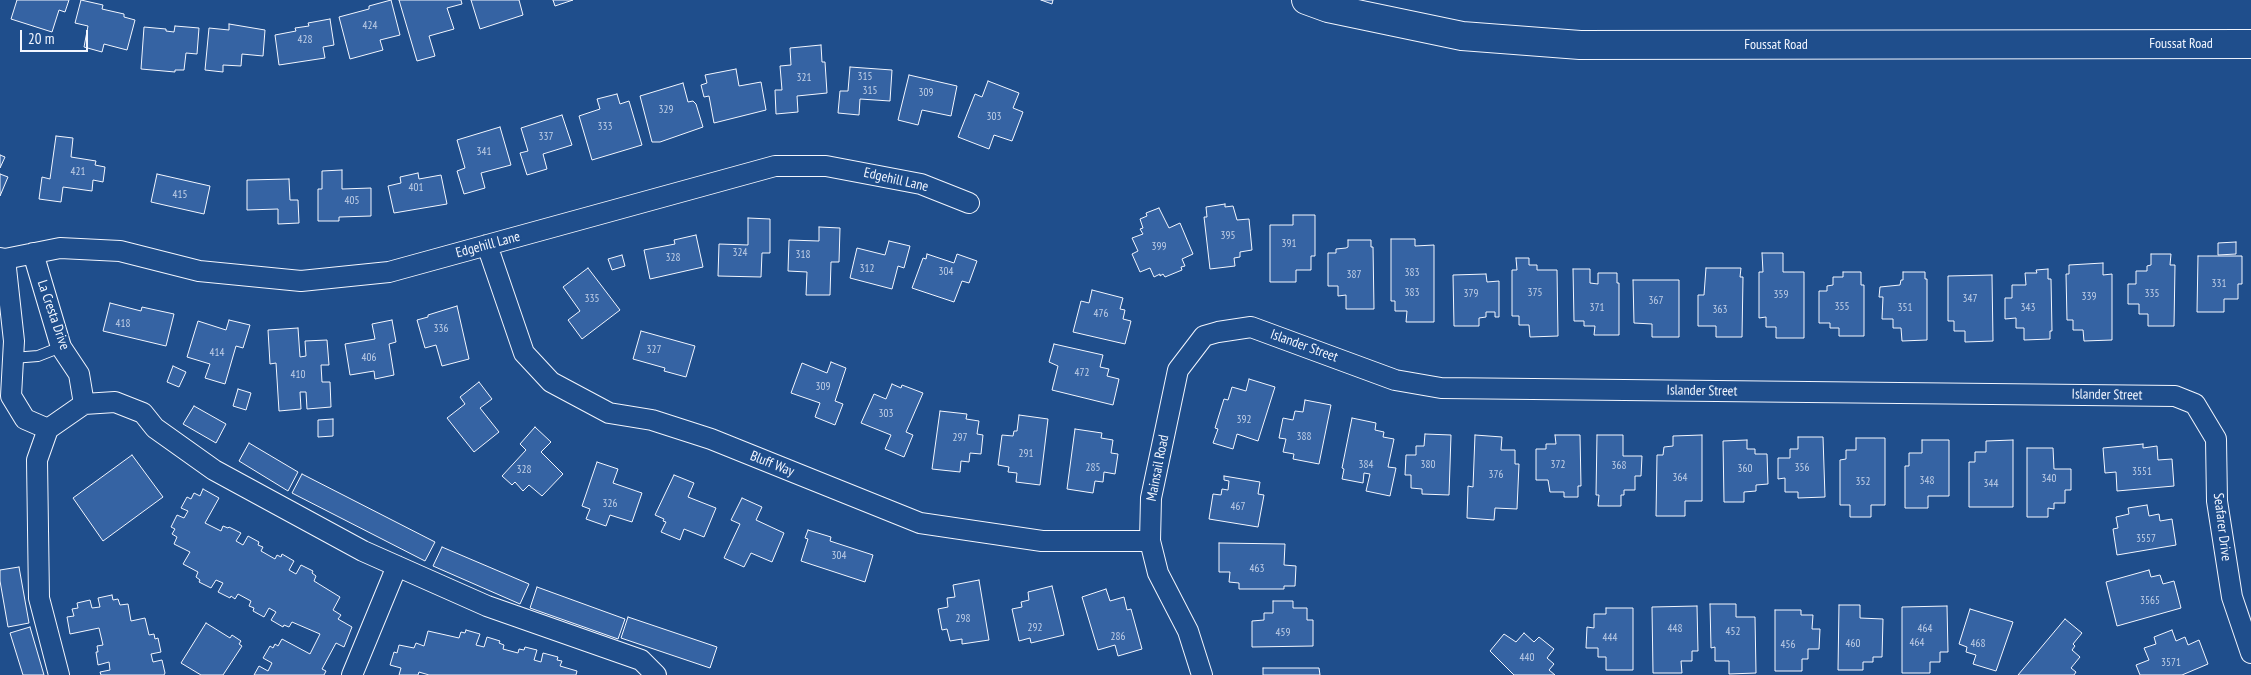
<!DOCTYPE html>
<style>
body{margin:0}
#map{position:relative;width:2251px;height:675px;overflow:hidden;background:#1f4e8c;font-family:"PT Sans Narrow",sans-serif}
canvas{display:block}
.scale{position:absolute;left:20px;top:30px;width:68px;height:22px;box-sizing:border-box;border:2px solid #f2f6ff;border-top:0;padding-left:6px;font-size:15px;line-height:18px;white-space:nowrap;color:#f2f6ff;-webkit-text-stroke:4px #1f4e8c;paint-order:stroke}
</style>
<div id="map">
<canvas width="2251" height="675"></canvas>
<div class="scale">20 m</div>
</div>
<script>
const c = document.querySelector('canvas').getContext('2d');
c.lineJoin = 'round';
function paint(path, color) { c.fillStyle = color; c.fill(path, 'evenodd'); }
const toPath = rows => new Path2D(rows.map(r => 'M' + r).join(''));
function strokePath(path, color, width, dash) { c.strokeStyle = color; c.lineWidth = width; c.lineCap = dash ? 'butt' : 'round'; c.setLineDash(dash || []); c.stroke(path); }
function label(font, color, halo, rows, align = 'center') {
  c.font = font + ' "PT Sans Narrow",sans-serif'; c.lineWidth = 4; c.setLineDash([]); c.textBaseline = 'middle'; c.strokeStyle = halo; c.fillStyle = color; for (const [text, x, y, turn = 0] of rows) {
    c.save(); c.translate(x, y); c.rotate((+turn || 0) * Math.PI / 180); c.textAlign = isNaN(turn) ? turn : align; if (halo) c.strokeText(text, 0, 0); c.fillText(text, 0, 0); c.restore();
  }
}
const building = toPath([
 [17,0,69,0,65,12,59,10,52,32,11,19,17,0],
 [81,0,103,5,102,9,124,14,124,17,135,20,127,50,104,44,102,52,84,47,88,26,75,23,81,0],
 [391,0,400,35,380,40,383,50,350,59,339,17,369,9,369,6,391,0],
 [399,0,461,0,462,4,447,8,454,29,429,36,435,56,417,61,399,0],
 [471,0,519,0,523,15,480,29,471,0],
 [553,0,573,0,555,6,553,0],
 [1041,0,1053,0,1052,4,1041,0],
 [330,19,334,45,323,47,325,58,279,65,275,35,296,31,295,28,309,26,308,23,330,19],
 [229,24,265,30,263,56,242,54,241,66,223,65,223,72,205,70,209,28,229,30,229,24],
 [175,26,199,28,197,54,186,53,184,70,175,70,175,72,141,69,144,27,166,29,166,31,174,32,175,26],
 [821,45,822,62,825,62,827,93,797,96,798,112,776,114,775,90,782,90,780,66,791,65,790,48,821,45],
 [850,67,892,70,890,101,860,99,859,115,838,113,840,91,848,91,850,67],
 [736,69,739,86,761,82,766,110,714,123,709,96,704,97,701,85,707,83,705,75,736,69],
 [909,75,957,86,951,116,922,110,918,125,898,120,909,75],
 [988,81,1019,93,1013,108,1023,112,1012,141,994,135,989,149,958,137,975,94,982,97,988,81],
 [683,83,688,102,693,101,696,104,703,127,660,142,652,142,640,96,683,83],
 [617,94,620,104,629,101,642,145,592,160,579,116,600,109,597,99,617,94],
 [562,115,572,145,543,154,547,169,527,175,520,153,528,151,521,128,562,115],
 [500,127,511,165,481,173,485,188,464,194,457,171,465,168,457,140,500,127],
 [56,136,73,138,71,157,96,161,95,165,105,167,103,182,93,180,92,191,63,187,61,202,39,199,42,177,50,179,56,136],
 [0,155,5,157,0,168,0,155],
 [342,170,342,189,371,188,371,216,339,217,339,221,318,221,318,189,322,189,322,171,342,170],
 [418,173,419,179,441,175,447,204,394,213,388,186,401,183,400,177,418,173],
 [0,174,8,177,0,196,0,174],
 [157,174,210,186,204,214,151,202,157,174],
 [289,179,290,200,298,200,299,223,278,224,278,209,247,210,247,180,289,179],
 [1225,204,1225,207,1233,206,1237,220,1249,219,1252,250,1240,252,1240,257,1234,258,1235,266,1210,269,1204,217,1207,217,1206,207,1225,204],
 [1159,208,1169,228,1180,223,1193,254,1182,259,1185,266,1181,267,1182,270,1165,277,1163,274,1160,276,1160,274,1154,277,1150,268,1140,272,1132,254,1138,251,1132,238,1143,234,1140,229,1143,228,1140,219,1147,216,1146,213,1159,208],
 [1293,215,1315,215,1315,256,1311,256,1311,270,1296,270,1296,282,1270,282,1270,225,1293,225,1293,215],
 [748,218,770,219,770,253,762,253,761,277,718,276,719,244,748,245,748,218],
 [819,227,840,228,839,262,831,262,830,295,806,295,807,272,788,271,789,240,819,241,819,227],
 [696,235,703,267,650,279,644,250,675,244,674,240,696,235],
 [1391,239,1415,239,1415,246,1434,245,1434,322,1406,322,1407,311,1395,311,1395,301,1391,301,1391,239],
 [1348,240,1371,240,1371,247,1373,247,1374,309,1346,309,1346,295,1338,296,1338,286,1328,286,1328,253,1336,253,1336,249,1346,248,1348,247,1348,240],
 [889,241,910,246,904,268,898,266,892,289,850,278,857,248,885,255,889,241],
 [2236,242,2236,254,2218,255,2218,243,2236,242],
 [1762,253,1783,253,1783,272,1804,272,1804,338,1776,338,1776,327,1766,327,1766,317,1759,318,1759,272,1763,272,1762,253],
 [927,254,954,263,957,254,977,261,969,283,962,281,954,302,912,288,923,258,926,259,927,254],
 [2151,254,2171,254,2170,265,2175,265,2174,326,2148,326,2148,314,2139,314,2139,304,2128,304,2128,284,2136,284,2136,271,2147,271,2147,266,2151,265,2151,254],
 [622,255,625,266,612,270,608,259,622,255],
 [2198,256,2242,256,2242,284,2238,284,2238,299,2224,299,2224,312,2197,312,2198,256],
 [1516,258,1529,258,1529,265,1537,265,1537,270,1557,270,1558,336,1530,337,1529,325,1519,325,1519,316,1512,316,1512,270,1517,270,1516,258],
 [2103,263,2103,275,2112,274,2112,340,2084,341,2083,330,2073,330,2073,320,2067,320,2066,274,2069,274,2069,265,2103,263],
 [588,268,620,310,582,339,568,320,580,311,563,287,588,268],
 [1706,268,1741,268,1740,277,1743,277,1742,337,1716,337,1716,326,1698,326,1698,295,1704,295,1706,268],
 [1573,269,1590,269,1590,283,1598,284,1598,273,1617,273,1617,283,1619,283,1619,335,1594,335,1595,326,1584,326,1584,321,1574,321,1573,269],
 [2048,269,2048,279,2051,279,2052,331,2050,331,2050,339,2024,340,2024,328,2016,328,2016,318,2005,319,2005,298,2012,298,2012,285,2026,285,2025,273,2037,273,2036,270,2048,269],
 [1843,272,1861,272,1861,285,1864,285,1864,336,1839,336,1839,328,1830,328,1830,323,1819,323,1819,291,1827,291,1827,286,1833,285,1833,277,1843,277,1843,272],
 [1903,272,1925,272,1925,279,1927,279,1927,340,1902,341,1901,328,1893,328,1893,319,1882,319,1883,297,1879,297,1880,287,1900,285,1901,280,1903,280,1903,272],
 [1486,274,1487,282,1499,281,1499,317,1495,317,1495,312,1486,312,1486,317,1479,318,1479,326,1454,326,1453,275,1486,274],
 [1992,275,1993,341,1965,342,1965,331,1954,331,1954,321,1948,321,1948,276,1992,275],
 [1633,280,1679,280,1679,337,1652,337,1652,324,1634,323,1633,280],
 [1092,290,1123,298,1120,309,1125,310,1123,319,1131,321,1125,344,1073,332,1081,301,1089,303,1092,290],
 [110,303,141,311,142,307,174,314,166,346,103,331,110,303],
 [457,306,469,359,442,366,436,345,425,348,417,320,428,317,428,315,457,306],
 [229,320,250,325,243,348,236,346,225,384,205,378,210,364,187,357,198,321,226,330,229,320],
 [392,320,396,342,389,344,394,375,375,379,374,371,350,375,345,344,375,339,372,324,392,320],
 [298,328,300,357,306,356,305,341,327,340,329,365,321,365,322,382,330,382,331,407,307,409,306,392,300,392,301,409,279,411,276,363,270,364,268,330,298,328],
 [641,331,695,346,686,377,664,371,665,368,633,359,641,331],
 [1054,344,1103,355,1100,367,1109,369,1107,376,1119,379,1113,405,1052,390,1058,366,1049,362,1054,344],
 [831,362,846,368,835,401,843,404,835,425,815,417,820,403,791,393,802,363,827,373,831,362],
 [173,366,186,372,179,387,167,382,173,366],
 [1249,379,1275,387,1258,441,1237,434,1233,449,1213,443,1218,429,1215,428,1224,399,1228,400,1232,387,1246,391,1249,379],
 [479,382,492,399,480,408,499,432,474,452,447,418,465,404,460,397,479,382],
 [892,384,901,388,902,385,923,393,906,432,913,435,904,457,885,449,891,435,861,423,874,394,886,399,892,384],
 [238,389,251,393,246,410,233,406,238,389],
 [1305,400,1331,405,1319,464,1293,459,1294,454,1283,452,1286,439,1279,438,1283,418,1293,420,1295,411,1303,412,1305,400],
 [194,406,226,424,216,443,183,424,194,406],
 [940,411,967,414,966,419,979,421,977,434,983,435,981,454,970,453,969,462,961,461,960,472,932,469,940,411],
 [1019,415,1048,419,1040,485,1016,482,1017,473,1008,472,1009,467,998,465,1002,435,1013,436,1014,431,1017,431,1019,415],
 [1352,418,1376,423,1375,430,1384,432,1383,437,1394,439,1388,467,1396,468,1390,496,1366,491,1370,474,1364,473,1363,483,1342,479,1344,469,1342,468,1352,418],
 [333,419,333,436,318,437,318,420,333,419],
 [535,427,551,442,541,452,563,474,542,496,529,485,523,491,515,482,512,485,502,476,526,450,520,444,535,427],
 [1075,429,1102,433,1101,438,1113,440,1111,453,1118,454,1115,474,1104,472,1103,482,1095,481,1093,493,1067,489,1075,429],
 [1425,434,1451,435,1449,495,1422,494,1422,489,1411,488,1411,475,1405,475,1406,455,1416,455,1416,446,1424,446,1425,434],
 [1475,435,1502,437,1501,450,1515,450,1515,464,1519,464,1517,509,1495,508,1494,520,1467,518,1468,486,1473,487,1475,435],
 [1555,435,1580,435,1581,486,1578,486,1578,497,1564,497,1564,492,1550,492,1548,480,1536,480,1536,449,1546,449,1546,444,1556,444,1555,435],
 [1597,435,1623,435,1623,456,1642,456,1641,476,1635,476,1635,490,1624,490,1624,495,1621,495,1621,506,1598,506,1599,495,1596,495,1597,435],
 [1702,435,1702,501,1685,501,1685,516,1656,516,1657,455,1663,455,1664,447,1673,446,1673,436,1702,435],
 [1798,437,1823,437,1825,497,1798,498,1798,492,1785,492,1785,478,1778,479,1778,458,1790,458,1790,449,1798,449,1798,437],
 [1856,438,1885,438,1885,505,1871,505,1871,517,1850,517,1850,505,1840,505,1840,460,1846,459,1846,450,1856,450,1856,438],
 [1747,440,1747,449,1755,449,1755,454,1767,454,1768,484,1756,485,1756,491,1744,492,1744,502,1724,502,1723,441,1747,440],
 [1922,440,1949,440,1949,496,1928,496,1928,508,1905,508,1905,466,1909,466,1909,453,1922,453,1922,440],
 [2013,440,2013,507,1969,507,1969,462,1975,462,1975,452,1986,452,1986,441,2013,440],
 [249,443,298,472,288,491,239,461,249,443],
 [2143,444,2143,448,2157,446,2158,460,2172,459,2174,486,2117,491,2116,472,2105,473,2103,448,2143,444],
 [2027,448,2053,448,2054,469,2071,469,2071,490,2065,490,2065,503,2054,503,2054,509,2048,508,2048,517,2027,517,2027,448],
 [132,455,163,497,103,541,73,498,132,455],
 [597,462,618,469,613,483,642,493,632,522,610,515,606,526,586,519,590,509,582,506,597,462],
 [302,474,435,542,425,561,292,493,302,474],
 [674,475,694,483,688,497,716,508,704,537,684,529,680,540,661,532,666,522,663,521,664,519,655,515,674,475],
 [1224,476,1260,482,1258,494,1264,495,1258,527,1209,519,1213,494,1221,495,1222,489,1228,490,1229,481,1224,480,1224,476],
 [203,489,219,498,205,523,221,531,223,526,228,528,229,527,241,533,236,541,243,545,248,536,259,542,258,545,263,547,261,551,275,559,277,555,281,557,282,554,294,561,289,570,296,574,301,565,313,571,312,573,316,576,314,581,340,597,333,610,341,615,338,619,352,627,344,647,336,643,322,669,326,671,324,675,254,675,259,666,268,671,272,663,263,658,270,646,273,648,275,644,278,646,282,639,310,654,320,634,292,622,289,627,284,625,283,627,271,620,276,612,269,608,264,617,253,611,254,608,249,606,251,601,238,594,235,599,231,596,230,598,218,592,223,583,216,580,211,588,199,582,200,580,196,577,198,572,183,564,190,552,174,544,177,537,172,534,175,529,171,527,177,515,184,518,188,511,181,508,187,497,191,499,194,493,200,496,203,489],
 [742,498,762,507,756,520,784,533,772,562,751,553,744,567,724,558,740,524,731,520,742,498],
 [2147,505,2149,516,2159,514,2160,521,2172,519,2176,545,2117,555,2113,529,2118,528,2116,517,2129,514,2128,508,2147,505],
 [808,530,831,537,830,541,873,555,865,582,801,561,808,539,805,538,808,530],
 [1219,543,1285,544,1284,565,1296,566,1295,586,1284,586,1284,589,1239,589,1239,583,1229,582,1230,572,1219,572,1219,543],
 [442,547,529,584,520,604,433,566,442,547],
 [19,567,29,623,8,627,0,581,0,570,19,567],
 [2149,570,2151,577,2160,575,2163,584,2174,581,2181,608,2117,626,2106,582,2149,570],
 [979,580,989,640,962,644,962,639,950,641,947,629,942,630,938,609,948,607,947,598,955,597,953,585,979,580],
 [1052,586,1064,635,1031,643,1030,638,1019,641,1012,609,1022,607,1021,602,1029,600,1028,592,1052,586],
 [537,587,625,619,618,639,530,608,537,587],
 [1106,589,1110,601,1124,597,1127,610,1131,609,1142,649,1118,656,1115,645,1098,650,1082,597,1106,589],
 [112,595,113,600,118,599,120,605,128,604,131,621,145,618,149,635,154,634,155,639,158,638,161,652,151,654,153,662,162,660,165,673,164,675,101,675,100,672,110,670,109,662,98,665,96,652,98,652,97,646,103,645,99,628,70,634,67,617,74,616,72,609,78,608,77,603,90,600,92,608,100,607,98,598,112,595],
 [1273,601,1293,601,1293,608,1307,608,1307,620,1313,620,1313,646,1252,647,1252,621,1264,620,1264,613,1273,613,1273,601],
 [1710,604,1736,604,1736,617,1755,617,1756,673,1729,674,1729,661,1715,661,1715,647,1711,648,1710,604],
 [1839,605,1860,605,1860,618,1883,619,1882,657,1873,657,1873,662,1863,662,1863,670,1838,670,1839,605],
 [1697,606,1698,651,1692,651,1692,661,1681,661,1682,673,1653,673,1652,607,1697,606],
 [1947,606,1948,652,1940,652,1940,662,1930,662,1930,673,1902,673,1902,607,1947,606],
 [1606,608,1633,608,1633,670,1606,670,1606,657,1598,657,1598,648,1586,648,1587,627,1594,628,1594,614,1606,614,1606,608],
 [1970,609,2013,622,1996,671,1973,664,1976,655,1966,652,1967,647,1959,644,1970,609],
 [1775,610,1801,610,1801,615,1813,615,1812,629,1820,629,1819,649,1808,649,1808,659,1802,659,1802,671,1775,671,1775,610],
 [628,617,717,647,710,668,621,638,628,617],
 [2065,619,2082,633,2073,644,2075,646,2072,650,2080,657,2071,668,2076,672,2074,675,2018,675,2065,619],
 [206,623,230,638,232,635,241,641,239,644,242,646,223,675,201,675,181,663,206,623],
 [30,627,44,675,23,675,10,633,30,627],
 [466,630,480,634,476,645,484,647,487,637,500,641,499,643,504,645,503,649,518,653,519,649,524,650,525,647,537,650,534,660,541,662,543,653,558,657,557,660,562,661,560,666,577,671,576,675,429,675,419,672,418,675,399,675,401,668,390,665,394,652,397,653,399,645,414,648,416,643,424,646,428,631,459,638,461,632,465,633,466,630],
 [2172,630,2176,641,2185,637,2188,645,2199,640,2208,664,2182,675,2140,675,2136,665,2149,660,2144,648,2156,644,2154,637,2172,630],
 [1524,633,1534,642,1539,637,1554,649,1547,658,1554,664,1549,670,1555,675,1514,675,1490,651,1504,634,1516,642,1524,633],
 [1263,668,1319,668,1320,675,1263,675,1263,668]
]);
paint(building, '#3563a3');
strokePath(building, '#f2f6ff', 1);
const lane = toPath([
 [13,358,38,356,61,347]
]);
const street = toPath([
 [487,245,524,353,551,382,609,413,652,420,711,439,920,523,1042,541,1150,541],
 [33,253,61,347,79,374,84,404],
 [0,258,5,259,60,248,120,251,199,271,301,281,389,272,775,166,826,166,921,184,969,203],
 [5,259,14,341,11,396,25,419,48,429],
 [59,675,39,598,37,460,48,429,84,404,115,402,143,413,155,428,214,470,363,551,487,606,641,660,656,675],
 [352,675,397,566],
 [1202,675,1188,631,1158,573,1150,541,1151,498,1178,370,1204,336,1218,332,1251,327,1395,380,1441,388,2175,396,2195,404,2216,439,2217,501,2232,597,2251,653]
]);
const secondary = toPath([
 [1306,0,1328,8,1462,36,1580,45,2251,44]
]);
strokePath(lane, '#f2f6ff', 12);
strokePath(street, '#f2f6ff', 22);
strokePath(secondary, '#f2f6ff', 30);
strokePath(lane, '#1f4e8c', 10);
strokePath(street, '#1f4e8c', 20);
strokePath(secondary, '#1f4e8c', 28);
label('11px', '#c3d1e8', null, [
 ["424",370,26],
 ["428",305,40],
 ["315",865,77],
 ["321",804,78],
 ["315",870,91],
 ["309",926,93],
 ["329",666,110],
 ["303",994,117],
 ["333",605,127],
 ["337",546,137],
 ["341",484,152],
 ["421",78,172],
 ["401",416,188],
 ["415",180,195],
 ["405",352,201],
 ["395",1228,236],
 ["391",1289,244],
 ["399",1159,247],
 ["324",740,253],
 ["318",803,255],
 ["328",673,258],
 ["312",867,269],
 ["304",946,272],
 ["383",1412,273],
 ["387",1354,275],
 ["331",2219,284],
 ["383",1412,293],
 ["375",1535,293],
 ["379",1471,294],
 ["335",2152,294],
 ["359",1781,295],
 ["339",2089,297],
 ["335",592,299],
 ["347",1970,299],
 ["367",1656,301],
 ["355",1842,307],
 ["371",1597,308],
 ["351",1905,308],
 ["343",2028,308],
 ["363",1720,310],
 ["476",1101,314],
 ["418",123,324],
 ["336",441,329],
 ["327",654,350],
 ["414",217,353],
 ["406",369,358],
 ["472",1082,373],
 ["410",298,375],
 ["309",823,387],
 ["303",886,414],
 ["392",1244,420],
 ["388",1304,437],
 ["297",960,438],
 ["291",1026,454],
 ["384",1366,465],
 ["380",1428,465],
 ["372",1558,465],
 ["368",1619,466],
 ["285",1093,468],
 ["356",1802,468],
 ["360",1745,469],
 ["328",524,470],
 ["3551",2142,472],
 ["376",1496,475],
 ["364",1680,478],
 ["340",2049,479],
 ["348",1927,481],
 ["352",1863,482],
 ["344",1991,484],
 ["326",610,504],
 ["467",1238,507],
 ["3557",2146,539],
 ["304",839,556],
 ["463",1257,569],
 ["3565",2150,601],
 ["298",963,619],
 ["292",1035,628],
 ["448",1675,629],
 ["464",1925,629],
 ["452",1733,632],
 ["459",1283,633],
 ["286",1118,637],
 ["444",1610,638],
 ["464",1917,643],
 ["460",1853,644],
 ["468",1978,644],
 ["456",1788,645],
 ["440",1527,658],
 ["3571",2171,663]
]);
label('14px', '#f2f6ff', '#1f4e8c', [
 ["Foussat Road",2181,44],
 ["Foussat Road",1776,45],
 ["Edgehill Lane",896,180,13],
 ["Edgehill Lane",488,245,-15],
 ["La Cresta Drive",53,315,71],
 ["Islander Street",1304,346,20],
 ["Islander Street",1702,391,1],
 ["Islander Street",2107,395,1],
 ["Bluff Way",772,464,22],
 ["Mainsail Road",1158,468,-79],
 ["Seafarer Drive",2222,527,83]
]);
</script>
